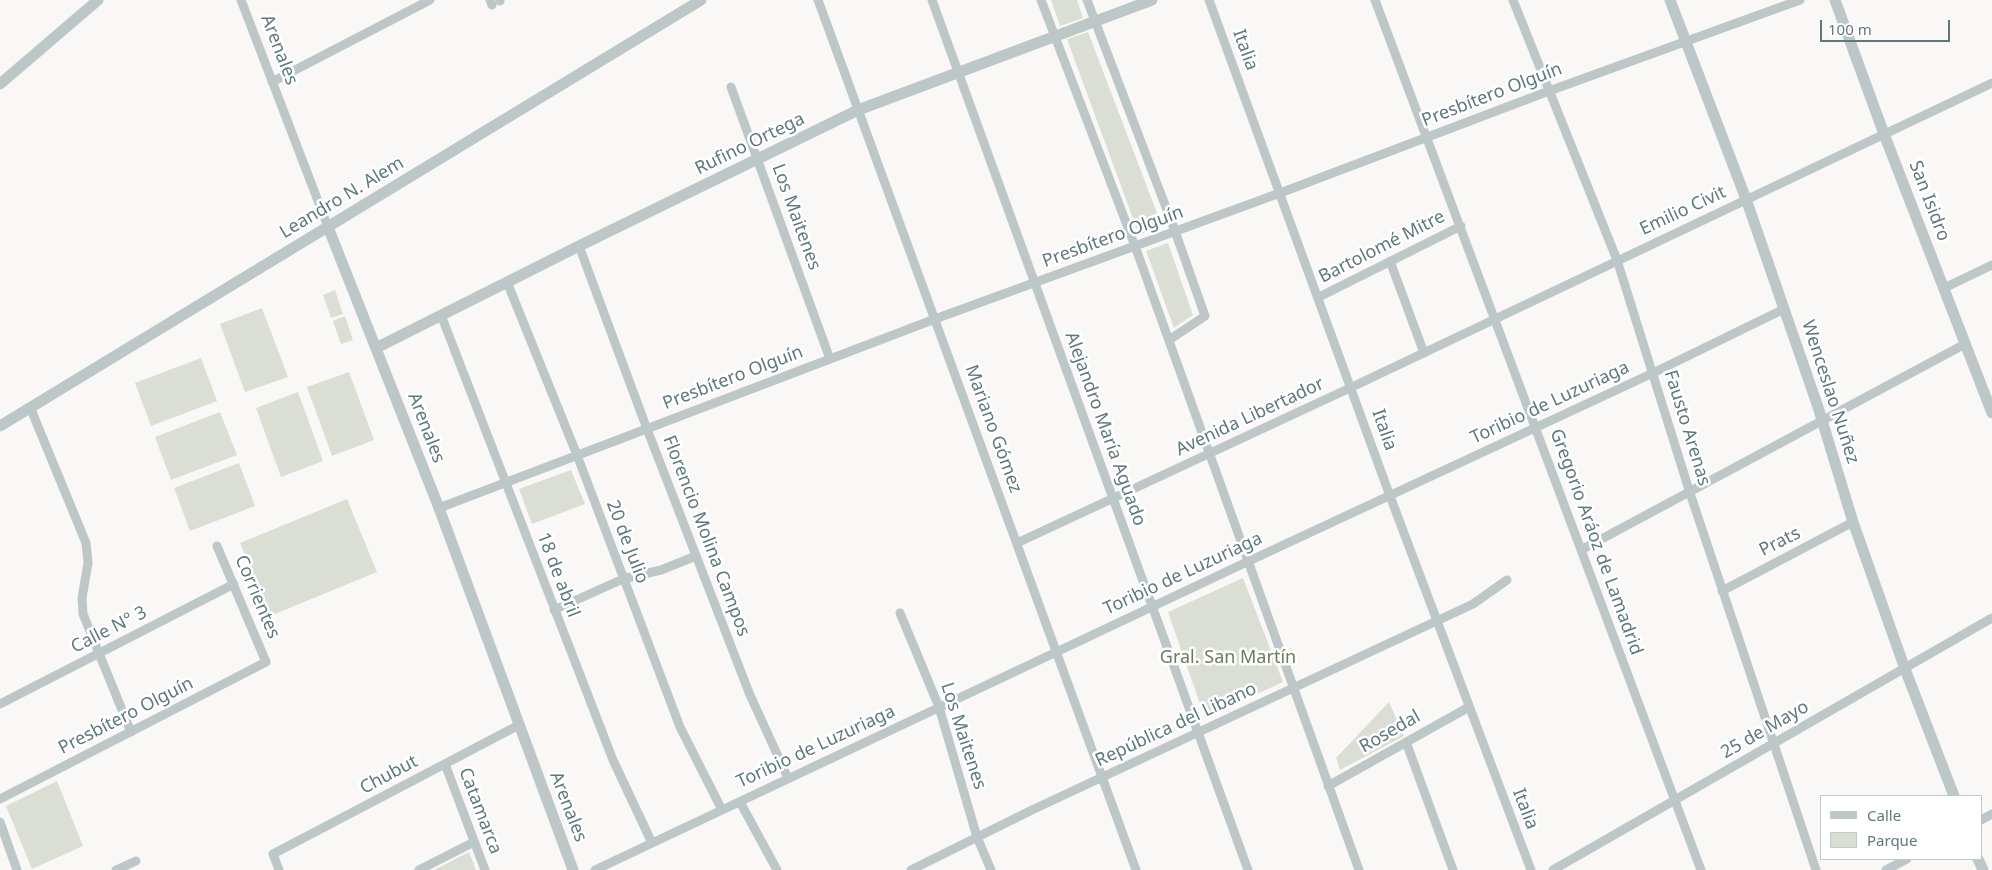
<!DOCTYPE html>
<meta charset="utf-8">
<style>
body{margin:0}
#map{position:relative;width:1992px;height:870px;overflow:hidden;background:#f9f8f6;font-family:"Noto Sans",sans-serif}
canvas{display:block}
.legend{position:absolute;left:1820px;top:795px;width:162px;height:65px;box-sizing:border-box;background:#fff;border:1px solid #bec9cb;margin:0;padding:6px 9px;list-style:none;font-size:15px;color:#5d797d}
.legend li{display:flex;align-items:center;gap:10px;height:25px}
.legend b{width:25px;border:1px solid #bec9cb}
.scale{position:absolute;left:1820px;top:20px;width:130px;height:22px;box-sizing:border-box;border:2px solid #5d797d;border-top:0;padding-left:6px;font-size:15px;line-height:18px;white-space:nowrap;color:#5d797d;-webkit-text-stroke:4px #fff;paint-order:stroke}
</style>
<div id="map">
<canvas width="1992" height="870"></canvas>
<ul class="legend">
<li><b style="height:6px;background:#bec7c8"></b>Calle</li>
<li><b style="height:14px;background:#dbded4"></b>Parque</li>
</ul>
<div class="scale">100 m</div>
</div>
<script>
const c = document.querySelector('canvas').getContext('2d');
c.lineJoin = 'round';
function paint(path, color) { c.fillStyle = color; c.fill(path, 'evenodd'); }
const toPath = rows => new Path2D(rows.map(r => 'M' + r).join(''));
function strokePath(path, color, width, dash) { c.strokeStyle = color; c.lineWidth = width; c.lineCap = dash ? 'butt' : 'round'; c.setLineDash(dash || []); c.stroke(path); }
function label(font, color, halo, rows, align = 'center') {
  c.font = font + ' "Noto Sans",sans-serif'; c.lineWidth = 5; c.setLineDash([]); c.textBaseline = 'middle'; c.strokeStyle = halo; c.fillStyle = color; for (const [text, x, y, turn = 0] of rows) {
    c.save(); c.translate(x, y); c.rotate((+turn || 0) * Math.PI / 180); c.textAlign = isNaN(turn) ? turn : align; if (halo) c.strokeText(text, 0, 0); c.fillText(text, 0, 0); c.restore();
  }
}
paint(toPath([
 [1051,0,1077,0,1083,18,1060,26],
 [1088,32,1162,226,1139,235,1067,39],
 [1168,243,1193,315,1174,328,1146,251],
 [335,290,343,314,331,318,323,295],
 [262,308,288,377,245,392,220,324],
 [345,316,353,340,341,344,333,321],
 [201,358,217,401,151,426,135,383],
 [349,372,374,440,332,456,307,387],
 [298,392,323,461,281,477,256,408],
 [220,412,237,455,171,480,155,437],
 [239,463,255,506,190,531,174,488],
 [571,470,585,504,532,524,519,489],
 [347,499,377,572,270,616,240,543],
 [1243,578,1283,682,1205,718,1168,612],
 [1389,702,1404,736,1340,770,1336,758],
 [57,781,83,846,32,869,6,806],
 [469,852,476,870,434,870]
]), '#dbded4');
strokePath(toPath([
 [241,0,328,227],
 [490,0,492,5],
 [500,0,500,1],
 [818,0,1136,870],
 [932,0,1248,870],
 [1041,0,1135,246,1359,870],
 [1087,0,1175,231,1205,316,1169,340],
 [1209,0,1390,496,1531,870],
 [1375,0,1701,870],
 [1513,0,1617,260,1690,493,1816,870],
 [272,82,430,0],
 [731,87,830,359],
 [579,246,647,429,750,695,788,778],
 [1390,261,1424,353],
 [507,282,577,455,680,727,722,810],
 [1944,288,1992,265],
 [1319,297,1461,226],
 [441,315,613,760,652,843],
 [30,407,86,543,88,563,82,598,83,614,131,732],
 [439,508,935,319,1280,193,1549,91,1800,0],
 [1017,543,1352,387,1992,83],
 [1581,550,1965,344],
 [1722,591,1853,522],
 [554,610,623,579,661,570,696,556],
 [900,613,939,707,977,837,991,870],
 [0,704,234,584],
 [1406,742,1453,870],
 [445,764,485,870],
 [1328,786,1469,707],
 [0,799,266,662,217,546],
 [740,802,777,870],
 [1981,820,1992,814],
 [0,822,17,870],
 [116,870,136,861],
 [279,870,273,854,519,725],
 [419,870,474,842],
 [595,870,1249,561,1653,373,1784,309],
 [911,870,1034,809,1473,604,1507,580],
 [1553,870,1992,618],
 [1886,870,1907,859]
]), '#bec7c8', 9);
strokePath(toPath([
 [1670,0,1746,199,1818,407,1853,522,1905,669,1954,796],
 [1835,0,1884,134,1992,413],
 [0,84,98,0],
 [328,227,439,508,573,870],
 [376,348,579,246,858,110,1152,0],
 [0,426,701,0],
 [1978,859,1983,870]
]), '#bec7c8', 11);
label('18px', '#5d797d', '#fff', [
 ["Arenales",279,50,69],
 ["Italia",1245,50,70],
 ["Presbítero Olguín",1492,95,-21],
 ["Rufino Ortega",750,144,-26],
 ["Leandro N. Alem",342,198,-31],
 ["San Isidro",1929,201,69],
 ["Emilio Civit",1683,211,-25],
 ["Los Maitenes",796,217,70],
 ["Presbítero Olguín",1113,237,-20],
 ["Bartolomé Mitre",1382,247,-27],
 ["Presbítero Olguín",733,378,-21],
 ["Wenceslao Nuñez",1830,392,72],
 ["Toribio de Luzuriaga",1550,403,-25],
 ["Avenida Libertador",1250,417,-25],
 ["Arenales",426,428,69],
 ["Fausto Arenas",1687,428,73],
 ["Mariano Gómez",993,429,70],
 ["Alejandro María Aguado",1105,429,70],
 ["Italia",1384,430,71],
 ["Florencio Molina Campos",706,536,69],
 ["20 de Julio",627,542,69],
 ["Gregorio Aráoz de Lamadrid",1596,542,70],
 ["Prats",1780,542,-27],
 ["Toribio de Luzuriaga",1183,574,-25],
 ["18 de abril",558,575,69],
 ["Corrientes",257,597,67],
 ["Calle N° 3",109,630,-27],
 ["Presbítero Olguín",126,716,-27],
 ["República del Libano",1176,725,-25],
 ["25 de Mayo",1765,730,-30],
 ["Rosedal",1390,732,-30],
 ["Los Maitenes",963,736,72],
 ["Toribio de Luzuriaga",816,747,-25],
 ["Chubut",389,775,-28],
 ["Arenales",568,807,69],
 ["Italia",1525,809,69],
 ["Catamarca",480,811,69]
]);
label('18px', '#6e7a61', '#fff', [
 ["Gral. San Martín",1228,658]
]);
</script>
